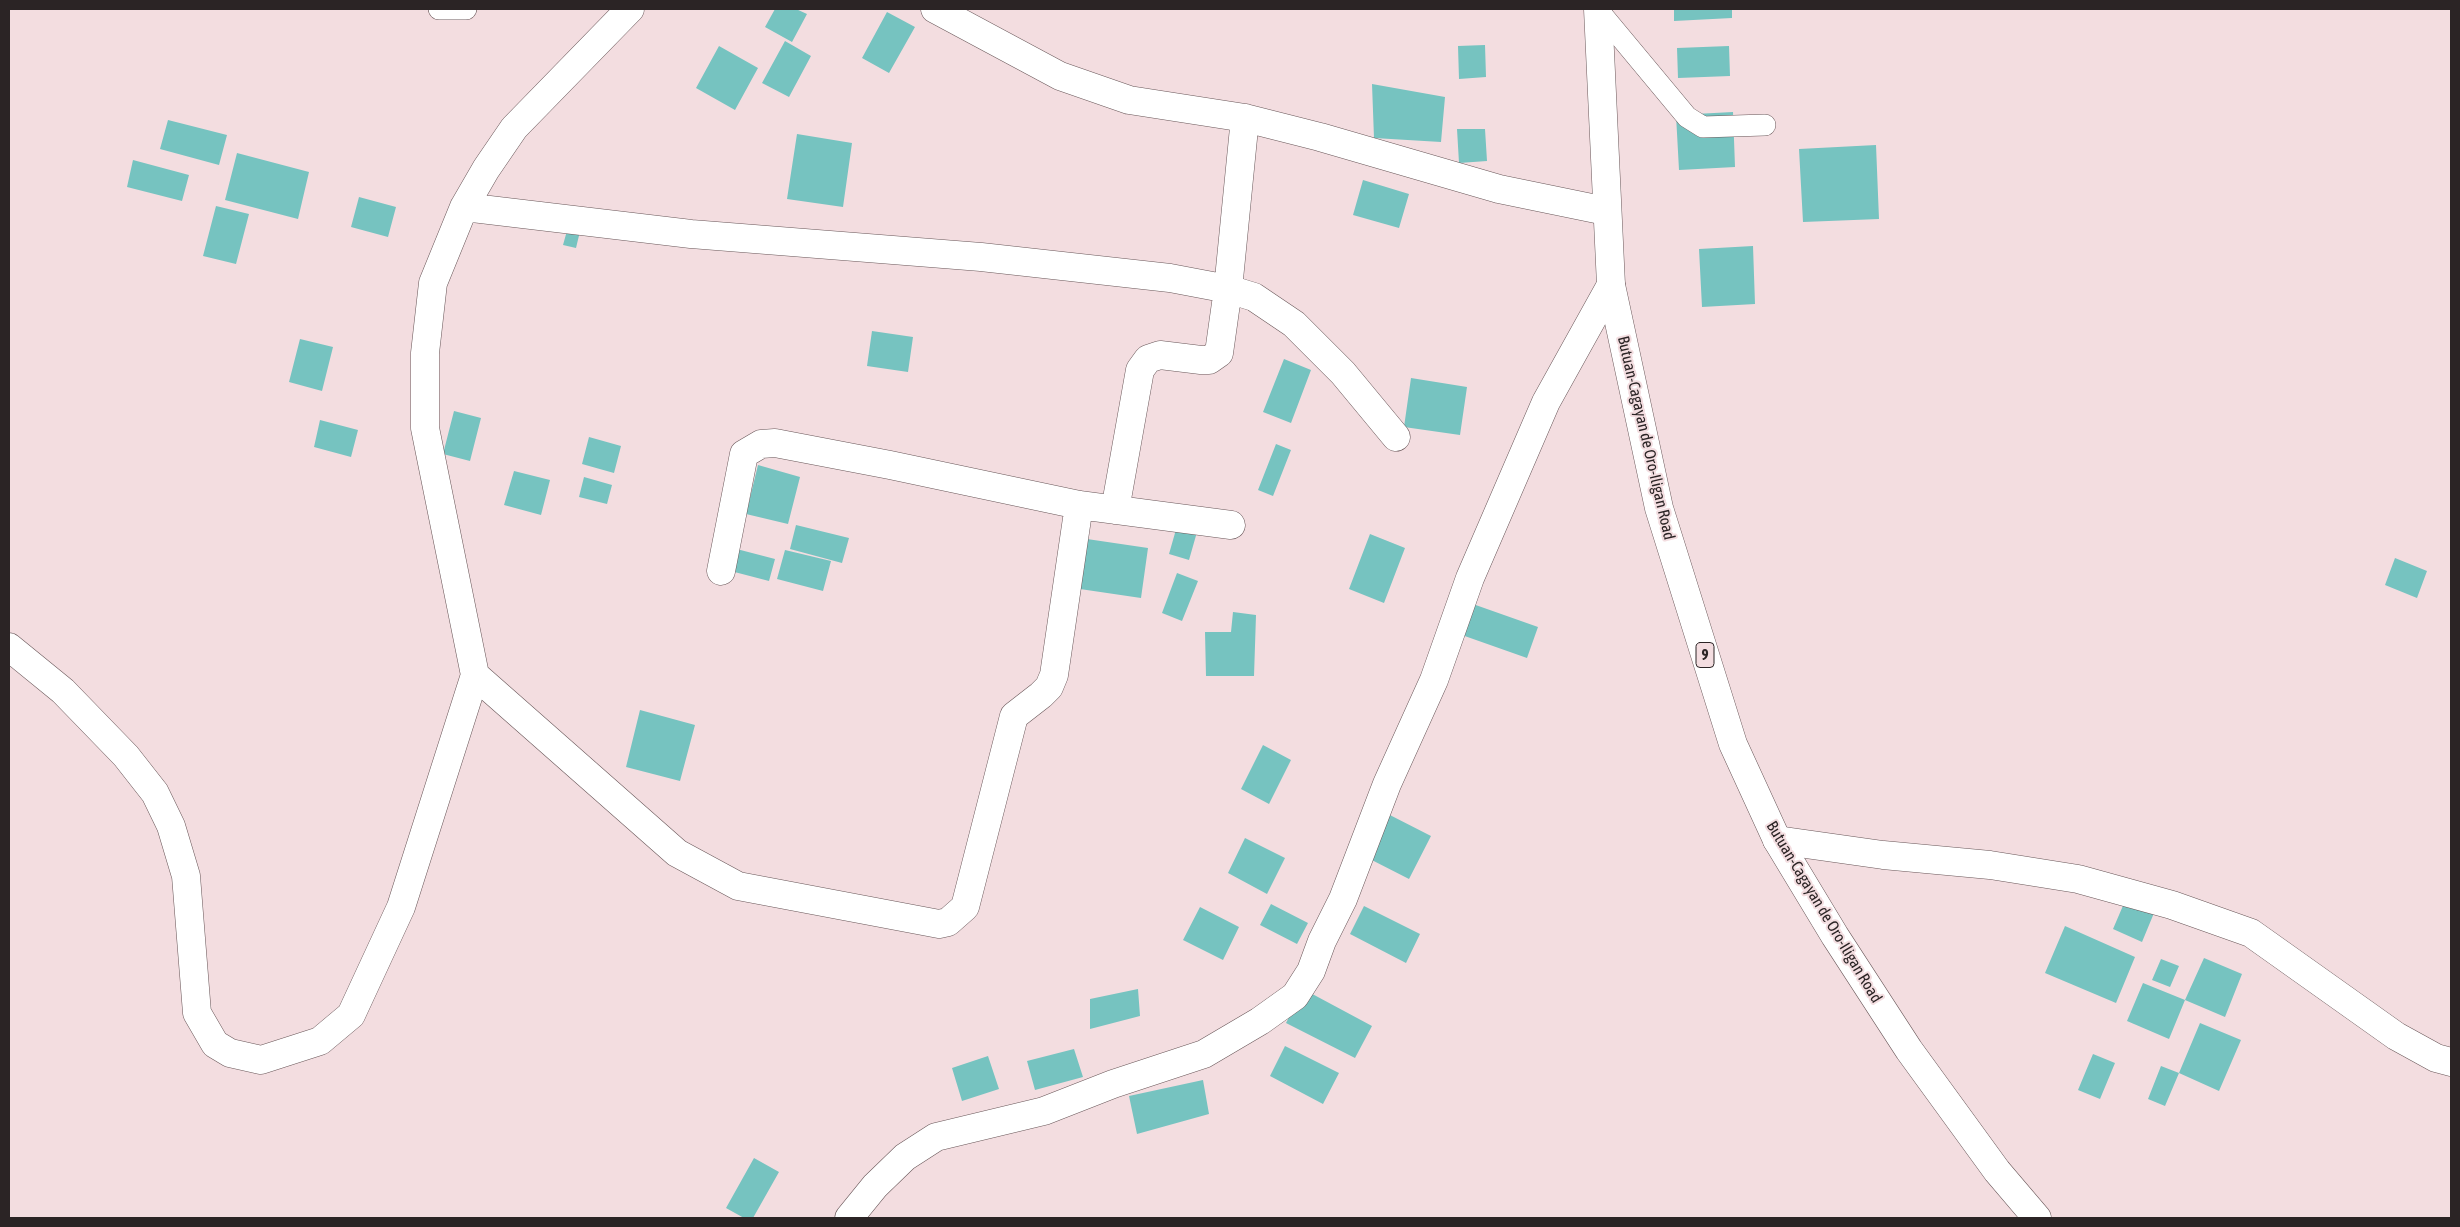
<!DOCTYPE html>
<style>
body{margin:0}
#map{position:relative;width:2460px;height:1227px;overflow:hidden;background:#f3dde0;font-family:"Asap Condensed",sans-serif}
canvas{display:block}
.frame{position:absolute;inset:0;border:10px solid #2b2425;pointer-events:none}
</style>
<div id="map">
<canvas width="2460" height="1227"></canvas>
<div class="frame"></div>
</div>
<script>
const c = document.querySelector('canvas').getContext('2d');
c.lineJoin = 'round';
function paint(path, color) { c.fillStyle = color; c.fill(path, 'evenodd'); }
const toPath = rows => new Path2D(rows.map(r => 'M' + r).join(''));
function strokePath(path, color, width, dash) { c.strokeStyle = color; c.lineWidth = width; c.lineCap = dash ? 'butt' : 'round'; c.setLineDash(dash || []); c.stroke(path); }
function label(font, color, halo, rows, align = 'center') {
  c.font = font + ' "Asap Condensed",sans-serif'; c.lineWidth = 4; c.setLineDash([]); c.textBaseline = 'middle'; c.strokeStyle = halo; c.fillStyle = color; for (const [text, x, y, turn = 0] of rows) {
    c.save(); c.translate(x, y); c.rotate((+turn || 0) * Math.PI / 180); c.textAlign = isNaN(turn) ? turn : align; if (halo) c.strokeText(text, 0, 0); c.fillText(text, 0, 0); c.restore();
  }
}
paint(toPath([
 [775,9,796,9,807,14,792,42,765,27],
 [1674,9,1732,9,1732,18,1674,21],
 [887,12,915,27,889,73,862,58],
 [785,41,811,56,789,97,762,83],
 [1485,45,1486,77,1459,79,1458,46],
 [719,46,758,68,735,110,696,88],
 [1729,46,1730,76,1678,78,1677,48],
 [1372,84,1445,97,1441,142,1374,138],
 [1733,112,1735,167,1679,170,1676,115],
 [168,120,227,135,219,165,160,149],
 [1457,129,1485,129,1487,161,1459,163],
 [797,134,852,143,843,207,787,199],
 [1876,145,1879,219,1803,222,1799,149],
 [237,153,309,172,298,219,225,200],
 [133,160,189,175,182,201,127,187],
 [1363,180,1409,194,1399,228,1353,215],
 [359,197,396,207,388,237,351,227],
 [216,206,249,214,236,264,203,256],
 [570,220,582,223,576,248,563,245],
 [1753,246,1755,304,1702,307,1699,249],
 [872,331,913,337,908,372,867,366],
 [300,339,333,347,322,391,289,382],
 [1284,359,1311,370,1291,423,1263,412],
 [1411,378,1467,387,1460,435,1404,427],
 [454,411,481,418,470,461,443,454],
 [320,420,358,430,351,457,314,447],
 [589,437,621,446,614,473,582,464],
 [1276,444,1291,450,1273,496,1258,490],
 [758,465,800,477,788,524,746,514],
 [514,471,550,480,541,515,504,505],
 [584,477,612,485,607,504,579,497],
 [796,525,849,538,842,563,790,549],
 [1177,526,1197,532,1189,560,1169,554],
 [1370,534,1405,548,1384,603,1349,589],
 [1087,539,1148,548,1141,598,1080,589],
 [729,547,775,559,769,581,723,569],
 [785,550,831,561,823,591,777,579],
 [2395,558,2427,571,2417,598,2385,585],
 [1177,573,1198,581,1182,621,1162,613],
 [1470,603,1538,627,1527,658,1459,634],
 [1233,612,1256,615,1254,676,1206,676,1205,632,1231,632],
 [640,710,695,725,680,781,626,767],
 [1263,745,1291,760,1269,804,1241,789],
 [1382,811,1431,836,1409,879,1360,854],
 [1245,838,1285,858,1267,894,1228,873],
 [2125,901,2154,913,2142,942,2113,929],
 [1271,904,1308,923,1297,944,1260,925],
 [1364,906,1420,934,1406,963,1350,934],
 [1200,907,1239,927,1223,960,1183,940],
 [2065,926,2135,957,2116,1003,2045,973],
 [2204,958,2242,974,2225,1017,2185,1000],
 [2161,959,2179,966,2170,987,2152,980],
 [2143,983,2185,1000,2169,1039,2127,1021],
 [1138,989,1140,1016,1090,1029,1090,999],
 [1303,989,1372,1026,1355,1058,1286,1023],
 [2200,1023,2241,1040,2219,1091,2179,1073],
 [1285,1046,1339,1073,1323,1104,1270,1076],
 [1074,1049,1083,1077,1035,1090,1027,1061],
 [2093,1054,2115,1063,2100,1099,2078,1090],
 [988,1056,999,1089,962,1101,952,1068],
 [2161,1066,2179,1073,2165,1106,2148,1099],
 [1203,1080,1209,1114,1137,1134,1129,1096],
 [754,1158,779,1172,753,1218,744,1218,726,1208]
]), '#76c3c0');
const lane = toPath([
 [439,9,466,9],
 [1598,10,1687,117,1703,127,1765,125]
]);
const street = toPath([
 [935,9,1060,76,1129,100,1245,118,1320,137,1499,189,1606,211],
 [464,207,691,234,981,257,1170,278,1228,289,1254,297,1294,324,1343,373,1396,437],
 [1115,510,1140,370,1148,359,1160,355,1201,360,1209,360,1219,353,1228,289,1245,118],
 [721,571,744,454,761,444,775,443,890,465,1079,505,1231,525],
 [9,647,63,691,126,756,155,793,171,826,186,876,197,1013,215,1044,230,1053,261,1060,320,1041,351,1015,401,907,475,675,425,428,425,353,433,283,464,207,486,169,514,128,630,9],
 [475,675,677,853,738,886,939,924,948,922,965,907,1014,716,1041,695,1049,687,1054,675,1079,505],
 [1777,840,1883,855,1990,865,2078,879,2172,905,2251,933,2396,1036,2436,1058,2451,1062],
 [849,1218,875,1186,905,1157,936,1137,1044,1111,1113,1084,1204,1054,1260,1021,1295,996,1311,971,1322,941,1343,899,1387,784,1434,680,1470,578,1546,402,1611,285]
]);
const highway = toPath([
 [1598,9,1611,285,1659,508,1733,744,1777,840,1835,936,1909,1050,1997,1171,2037,1218]
]);
strokePath(lane, '#695759', 22);
strokePath(street, '#695759', 29);
strokePath(highway, '#695759', 29);
strokePath(lane, '#fff', 21);
strokePath(street, '#fff', 28);
strokePath(highway, '#fff', 28);
for (const [x, y, w] of [
 [1705,655,18]
]) { const box = new Path2D(); box.roundRect(x - w / 2, y - 12.5, w, 25, 4); c.fillStyle = '#f3dde0'; c.fill(box); strokePath(box, '#2b2425', 1); }
label('bold 15px', '#2b2425', null, [
 ["9",1705,655]
]);
label('16px', '#2b2425', '#f3dde0', [
 ["Butuan-Cagayan de Oro-Iligan Road",1646,438,77],
 ["Butuan-Cagayan de Oro-Iligan Road",1824,912,59]
]);
</script>
